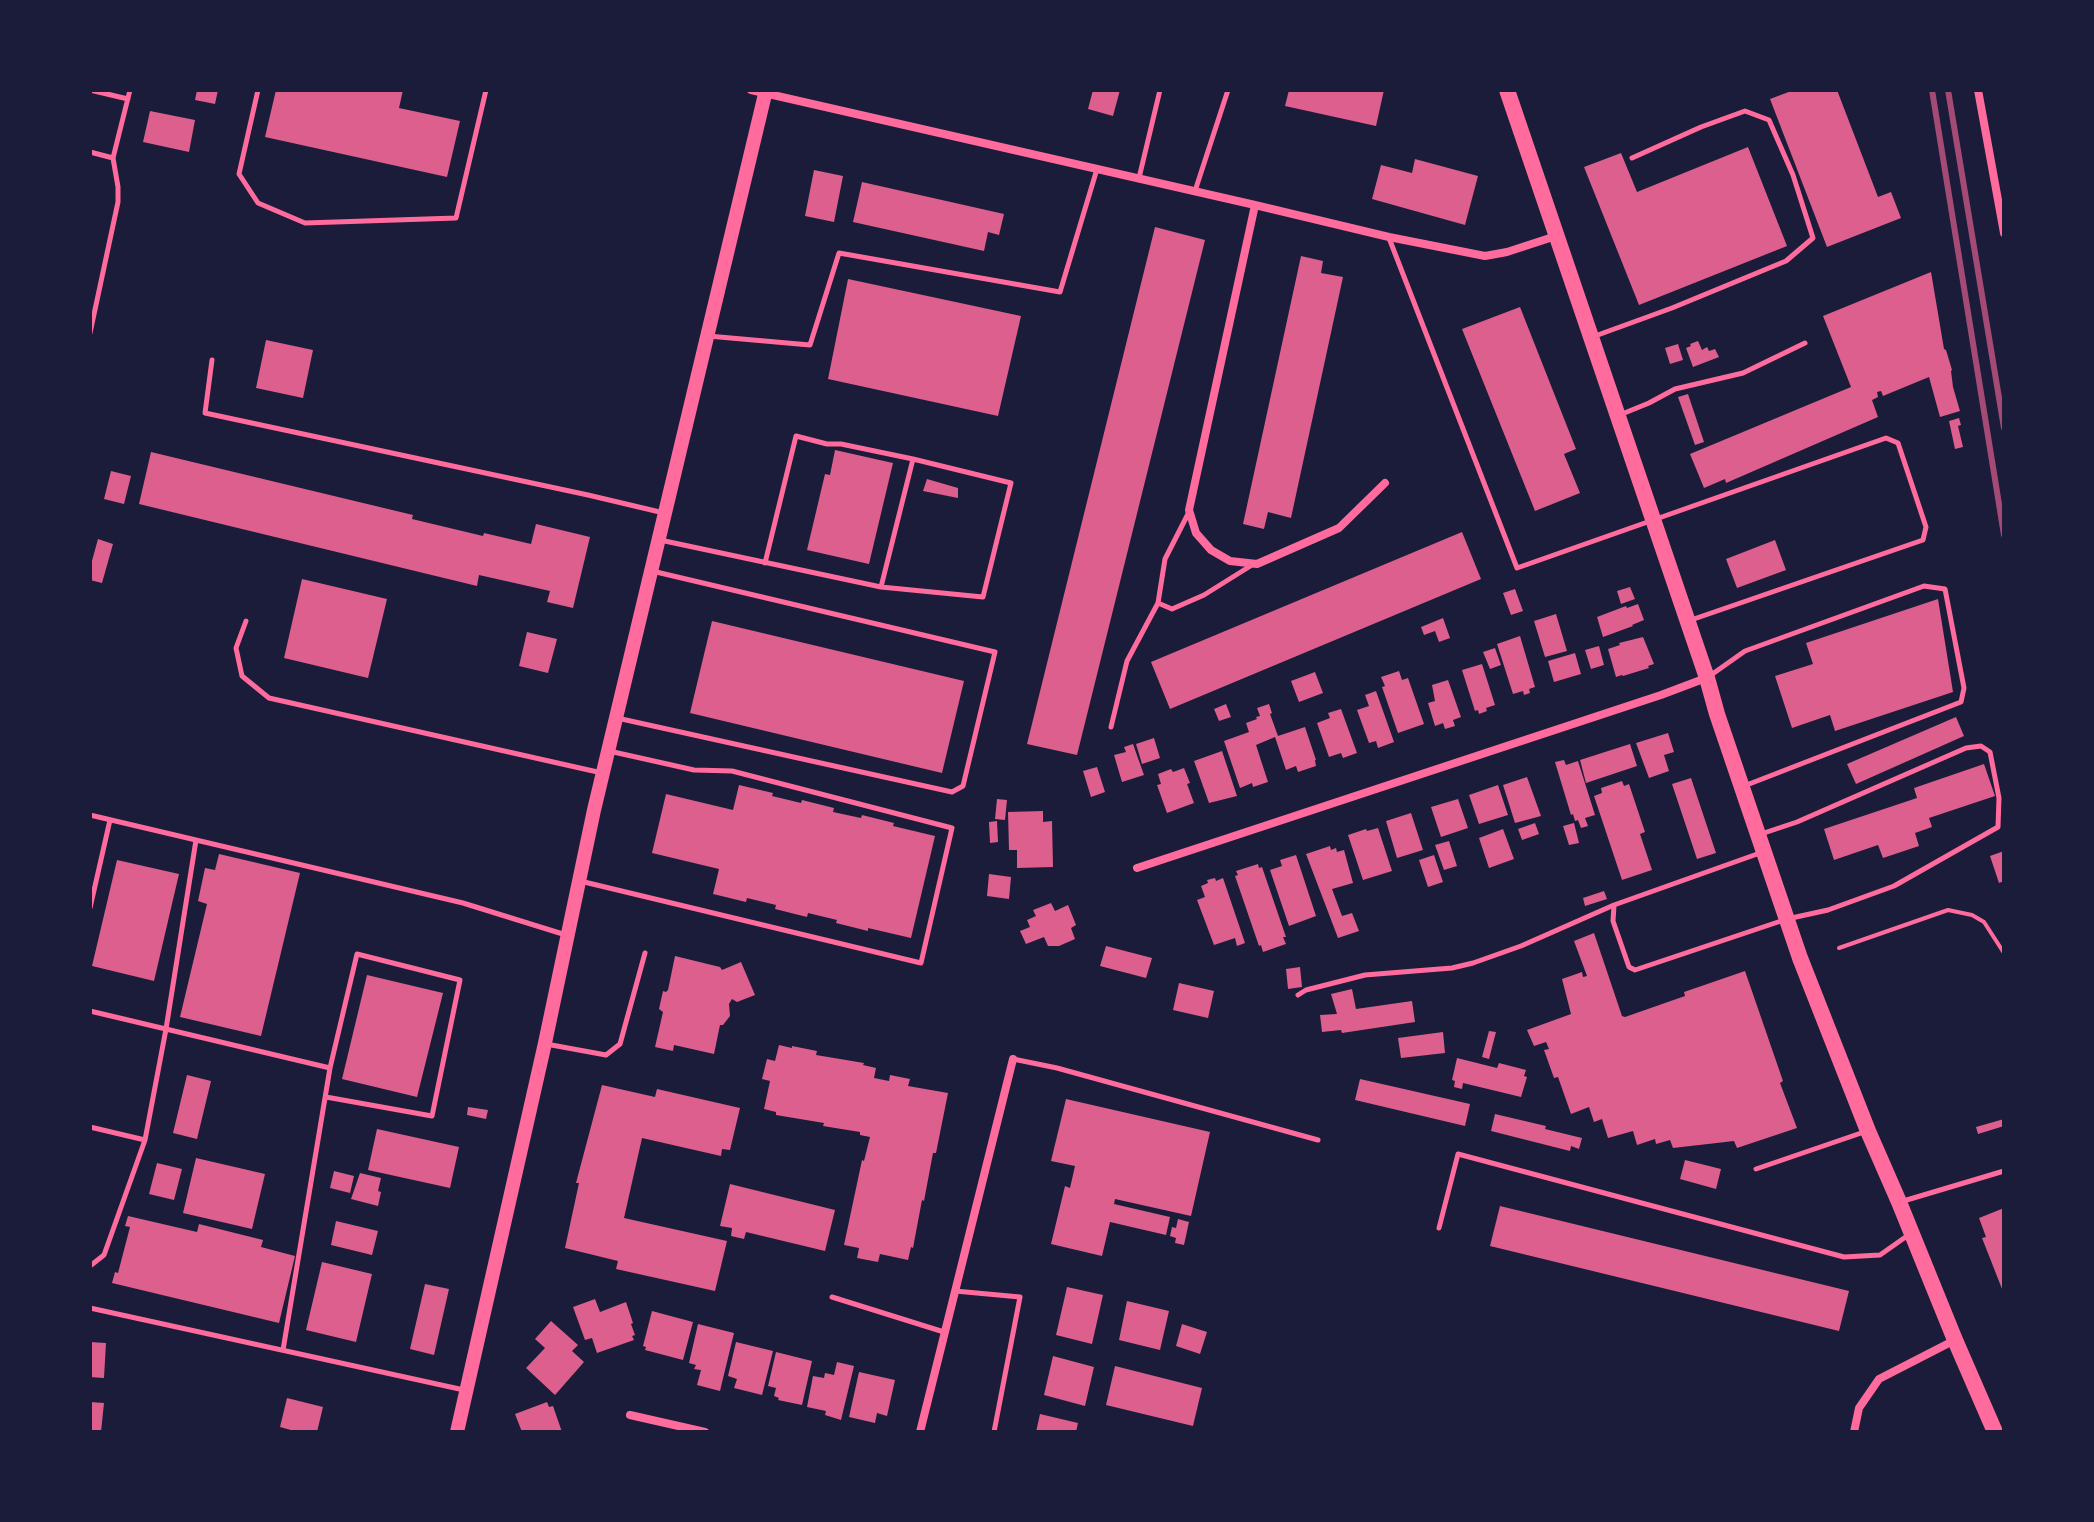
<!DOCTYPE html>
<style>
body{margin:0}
#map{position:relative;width:2094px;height:1522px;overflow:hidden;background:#1b1b3a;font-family:Ubuntu,sans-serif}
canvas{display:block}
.frame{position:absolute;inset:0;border:92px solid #1b1b3a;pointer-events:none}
</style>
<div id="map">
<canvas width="2094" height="1522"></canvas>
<div class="frame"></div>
</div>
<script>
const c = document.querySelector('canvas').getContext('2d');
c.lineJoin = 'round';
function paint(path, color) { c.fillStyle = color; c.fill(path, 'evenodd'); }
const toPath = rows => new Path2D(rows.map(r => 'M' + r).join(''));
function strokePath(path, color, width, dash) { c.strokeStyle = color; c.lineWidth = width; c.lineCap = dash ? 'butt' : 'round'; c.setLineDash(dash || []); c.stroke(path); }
paint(toPath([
 [197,90,218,90,215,104,195,100],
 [276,90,403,90,399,108,460,121,447,177,265,137],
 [1093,90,1120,90,1113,116,1088,109],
 [1289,90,1384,90,1376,126,1285,106],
 [1794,90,1837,90,1878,197,1891,192,1901,218,1827,247,1770,99],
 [150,111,195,120,189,152,143,142],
 [1748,147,1787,246,1639,305,1584,167,1621,153,1637,192],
 [1415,159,1478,176,1465,225,1372,199,1381,165,1412,173],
 [814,170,843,176,834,222,805,216],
 [862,182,1004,214,999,235,988,232,984,251,853,222],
 [1155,227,1205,240,1077,755,1027,744],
 [1301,256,1323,261,1321,273,1343,277,1291,518,1268,512,1264,529,1243,524],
 [1931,272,1944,349,1946,350,1952,370,1951,371,1953,387,1960,411,1940,417,1929,377,1883,396,1881,391,1877,392,1878,397,1872,400,1878,417,1726,483,1725,479,1704,488,1690,454,1851,387,1823,316],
 [848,279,1021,316,998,416,828,379],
 [1520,307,1576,449,1564,454,1580,493,1535,511,1462,329],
 [266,340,313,350,303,398,256,388],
 [1698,341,1702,350,1707,347,1709,351,1715,349,1719,357,1693,367,1686,348,1691,346,1690,344],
 [1678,344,1683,360,1670,364,1665,348],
 [1688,394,1704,442,1695,445,1678,397],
 [1959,418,1961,425,1958,426,1963,447,1955,449,1949,421],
 [835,450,893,463,869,564,807,550,825,474,830,475],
 [151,452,413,515,412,519,483,536,484,533,531,544,536,524,590,537,573,608,547,602,550,591,479,575,477,586,139,504],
 [111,471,131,476,124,504,104,499],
 [927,479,958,488,958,498,923,491],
 [1462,532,1481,579,1170,709,1151,662],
 [98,539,113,544,102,583,90,580,90,568],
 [1775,540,1786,570,1737,588,1726,559],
 [302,579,387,599,368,678,284,658],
 [1630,587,1635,599,1621,604,1617,591],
 [1515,589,1523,611,1511,615,1503,593],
 [1938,599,1953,692,1835,731,1830,715,1792,728,1775,676,1813,664,1806,643],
 [1638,604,1644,620,1632,625,1633,626,1603,637,1597,617,1626,606,1627,608],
 [1556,614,1567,651,1545,657,1534,621],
 [1443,618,1450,638,1439,642,1435,631,1424,635,1421,627],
 [712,621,964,681,942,773,690,713],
 [527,632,557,639,548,673,519,666],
 [1520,636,1535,687,1529,689,1530,693,1524,695,1523,691,1513,694,1497,644],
 [1643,637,1654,664,1648,666,1649,668,1623,676,1622,675,1616,677,1608,649,1620,645,1619,643],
 [1599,646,1604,665,1591,669,1585,650],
 [1495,648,1501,665,1490,669,1483,652],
 [1575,653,1581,674,1554,682,1548,661],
 [1482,664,1495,705,1486,708,1487,711,1479,714,1478,710,1475,711,1462,670],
 [1399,671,1402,680,1408,678,1424,724,1398,733,1382,687,1385,686,1381,677],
 [1315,672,1323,693,1299,702,1291,681],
 [1448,680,1461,717,1453,720,1455,726,1445,729,1443,723,1435,726,1428,703,1435,701,1432,685],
 [1376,691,1394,742,1378,748,1376,741,1369,743,1357,710,1369,706,1365,695],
 [1226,704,1231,717,1219,721,1214,709],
 [1269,704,1272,713,1270,714,1278,736,1305,727,1316,760,1315,760,1316,766,1298,772,1296,766,1286,770,1275,737,1256,745,1268,782,1253,787,1252,783,1240,788,1224,741,1249,732,1246,723,1257,719,1256,717,1260,716,1257,708],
 [1341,709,1357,753,1343,758,1341,753,1329,757,1317,723,1330,718,1328,713],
 [1956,717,1964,736,1856,784,1847,764],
 [1668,733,1674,752,1664,755,1669,771,1649,778,1636,743],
 [1154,738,1160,758,1142,764,1136,744],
 [1133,744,1144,775,1122,782,1114,755,1126,752,1124,747],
 [1630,744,1637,766,1586,783,1580,760],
 [1222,751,1237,796,1209,803,1194,761],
 [1564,760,1566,765,1578,761,1595,815,1585,818,1588,826,1581,828,1578,820,1575,821,1573,814,1571,815,1555,762],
 [1984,764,1995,796,1929,818,1932,827,1915,833,1919,846,1883,858,1878,845,1834,860,1824,829,1917,798,1914,788],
 [1097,767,1105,792,1091,797,1083,771],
 [1184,768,1190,783,1187,784,1194,803,1167,813,1157,785,1161,784,1158,774,1171,769,1173,772],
 [1527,777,1541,816,1515,823,1503,785],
 [1691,778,1716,853,1697,859,1672,784],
 [1622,781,1624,786,1629,784,1645,832,1640,834,1652,870,1622,880,1594,796,1602,793,1601,788],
 [739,785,773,793,772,796,801,803,802,800,834,808,833,812,861,818,862,815,894,823,893,826,935,836,911,938,868,928,868,931,836,923,837,920,808,913,807,917,775,909,776,905,747,898,746,902,713,894,719,869,652,853,666,794,733,810],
 [1498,785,1508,815,1479,824,1469,795],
 [997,799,1007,800,1005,820,995,819],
 [1458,799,1468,828,1441,837,1431,807],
 [1043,811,1043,822,1052,821,1053,867,1017,868,1017,850,1009,850,1008,812],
 [1411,813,1423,850,1397,858,1386,821],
 [997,821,998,842,990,843,989,822],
 [1535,823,1539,834,1522,840,1518,829],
 [1574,823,1579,843,1569,845,1563,826],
 [1378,828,1392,871,1363,880,1348,835,1366,829,1367,831],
 [1503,829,1514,859,1489,868,1479,838],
 [1449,841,1457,866,1444,870,1435,845],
 [1330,846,1331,850,1336,848,1337,852,1344,850,1353,883,1332,889,1342,916,1352,913,1359,931,1338,938,1306,854],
 [2004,851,2004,881,1999,883,1990,856],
 [219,854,300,873,261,1036,180,1017,207,904,198,901,205,868,215,870],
 [1296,855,1316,916,1289,926,1270,870,1282,866,1280,860],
 [1434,855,1443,882,1428,887,1419,860],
 [117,860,179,874,154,981,92,966],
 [1258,864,1259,868,1262,867,1286,937,1283,937,1286,944,1263,952,1261,945,1259,946,1235,876,1238,875,1236,871],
 [989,874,1011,877,1009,899,987,896],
 [1215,878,1216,881,1223,878,1245,943,1237,946,1235,938,1214,945,1197,900,1205,897,1201,886,1208,883,1207,880],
 [1604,891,1607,899,1585,906,1583,898],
 [1051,903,1055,911,1068,905,1076,925,1071,928,1075,939,1059,946,1048,946,1044,937,1026,944,1020,931,1030,927,1027,920,1036,916,1033,910],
 [1594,933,1622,1016,1625,1017,1685,996,1684,992,1745,971,1783,1081,1780,1083,1797,1128,1737,1148,1734,1141,1673,1148,1670,1140,1656,1144,1655,1139,1637,1145,1633,1131,1608,1138,1602,1119,1594,1122,1589,1107,1571,1114,1558,1077,1554,1078,1544,1050,1549,1049,1546,1042,1534,1046,1527,1030,1571,1014,1562,979,1582,972,1583,977,1587,976,1574,941],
 [1106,946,1152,958,1146,978,1100,966],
 [675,956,720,967,722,970,741,962,755,995,737,1002,732,999,729,1004,730,1016,723,1025,720,1025,714,1054,674,1045,673,1051,655,1047,663,1012,659,1009,663,991,666,992,668,990],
 [1300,967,1302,987,1288,989,1286,969],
 [367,975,443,993,417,1097,342,1079],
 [1179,983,1214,991,1208,1018,1173,1010],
 [1352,989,1356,1009,1412,1001,1415,1022,1342,1033,1341,1030,1322,1032,1320,1015,1337,1014,1331,994],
 [1489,1031,1496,1032,1489,1059,1482,1057],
 [1443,1032,1445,1053,1401,1058,1398,1038],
 [779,1045,792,1048,792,1046,817,1051,816,1055,864,1063,863,1065,876,1068,874,1078,889,1081,890,1075,910,1079,908,1086,948,1093,936,1153,933,1153,924,1201,922,1200,913,1248,911,1247,908,1260,880,1254,878,1262,857,1258,859,1248,844,1245,862,1160,864,1161,870,1137,860,1135,860,1132,823,1126,824,1123,776,1115,776,1112,764,1109,770,1081,762,1079,767,1059,775,1061],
 [1457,1058,1497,1068,1499,1063,1526,1070,1524,1076,1527,1077,1521,1097,1463,1083,1462,1089,1454,1087,1455,1081,1452,1080],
 [187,1075,211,1081,197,1139,173,1133],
 [1360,1079,1470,1104,1465,1126,1355,1100],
 [602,1085,655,1097,657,1089,740,1108,730,1150,722,1149,721,1156,642,1138,624,1218,727,1241,715,1291,616,1269,618,1261,565,1248,579,1183,576,1183],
 [1066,1099,1210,1132,1191,1216,1115,1199,1114,1204,1170,1217,1166,1235,1110,1222,1102,1256,1051,1244,1065,1186,1070,1188,1075,1166,1051,1161],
 [468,1107,488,1110,486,1119,467,1115],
 [1495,1114,1546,1126,1545,1129,1582,1138,1579,1149,1571,1146,1570,1151,1491,1131],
 [2004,1119,2004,1126,1978,1134,1976,1127],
 [377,1129,459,1147,450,1188,368,1170],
 [196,1158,265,1174,252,1229,183,1213],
 [1685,1160,1721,1169,1716,1189,1680,1179],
 [157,1163,182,1169,174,1200,149,1194],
 [334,1171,354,1176,350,1193,330,1188],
 [360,1173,381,1178,378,1191,381,1192,378,1206,351,1199],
 [730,1184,835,1210,825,1251,746,1232,744,1239,731,1236,732,1228,720,1226],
 [1500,1206,1849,1291,1839,1331,1490,1246],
 [2004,1208,2004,1294,1982,1238,1986,1237,1979,1218],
 [128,1216,197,1232,199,1224,263,1240,261,1247,295,1256,279,1323,112,1283,115,1272,118,1273,130,1227,125,1226],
 [1178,1219,1189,1222,1184,1245,1175,1243,1176,1238,1170,1236,1172,1227,1176,1228],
 [336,1221,378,1231,372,1255,331,1245],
 [322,1262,372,1274,356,1342,306,1330],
 [425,1284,449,1289,434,1355,410,1349],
 [1067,1287,1103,1295,1092,1344,1056,1335],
 [595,1299,600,1312,626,1302,633,1323,631,1324,635,1335,632,1336,634,1340,597,1353,592,1338,585,1340,573,1307],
 [1127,1301,1169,1311,1160,1350,1119,1340],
 [652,1311,693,1322,683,1360,645,1350,646,1347,643,1346],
 [551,1321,578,1345,572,1351,584,1362,555,1395,526,1368,545,1348,535,1339],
 [698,1324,734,1333,720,1391,697,1385,701,1370,694,1369,696,1365,689,1363],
 [1182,1324,1207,1332,1200,1354,1176,1346],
 [90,1342,106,1343,104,1378,90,1377],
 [736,1342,773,1351,762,1395,734,1388,737,1379,728,1376],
 [776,1352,812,1361,802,1405,778,1400,779,1398,774,1396,776,1388,768,1386],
 [1053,1356,1094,1367,1085,1406,1044,1395],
 [837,1362,854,1366,841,1420,825,1415,826,1411,807,1407,813,1376,824,1378,825,1373,834,1375],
 [1115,1366,1202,1388,1193,1426,1106,1405],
 [859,1372,895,1380,887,1416,877,1413,875,1423,849,1417],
 [287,1398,323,1407,317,1432,298,1432,280,1427],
 [90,1402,104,1403,101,1432,90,1432],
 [547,1402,549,1407,553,1406,562,1432,522,1432,515,1414],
 [1040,1414,1078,1423,1076,1432,1036,1432]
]), '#dd5f8e');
strokePath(toPath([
 [1839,948,1948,910,1972,915,1984,922,2004,953]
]), '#ff6b9d', 4);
strokePath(toPath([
 [90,90,128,99],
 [258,90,239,174,258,203,305,223,456,218,486,90],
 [90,152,113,158],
 [1139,178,1160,90],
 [1195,191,1228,90],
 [1389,238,1517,568,1886,438,1898,443,1926,527,1923,540,1691,620],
 [90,333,118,202,118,187,113,158,130,90],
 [708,336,810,345,839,253,1060,292,1097,169],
 [1595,336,1672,308,1786,261,1813,238,1793,175,1769,120,1745,111,1701,127,1632,158],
 [212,360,205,413,588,495,664,513],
 [1622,414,1649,403,1675,389,1743,373,1805,343],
 [1189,512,1165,559,1158,603,1172,609,1204,595,1252,565],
 [660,540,881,587,983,597,1011,483,913,459],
 [765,563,796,436,827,444,841,444,913,459,881,587],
 [246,621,236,648,242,676,269,698,602,773],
 [1711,675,1745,651,1924,586,1945,589,1964,688,1961,702,1744,786],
 [617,718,952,792,963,786,995,652,652,571],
 [1111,727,1127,661,1158,603],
 [90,815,463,903,566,935],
 [1760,853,1614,905,1613,921,1629,967,1635,970,1787,919,1828,910,1894,886,1998,827,1999,798,1990,752,1981,746,1966,748,1797,822,1761,834],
 [580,881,921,963,952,828,732,771,694,770,609,751],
 [90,908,110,820],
 [1298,995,1306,990,1365,975,1452,968,1473,963,1521,946,1614,905],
 [90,1011,330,1068,283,1350],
 [546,1044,606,1055,620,1044,645,953],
 [1013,1059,1057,1068,1318,1140],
 [326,1097,432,1116,460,980,357,954,330,1068],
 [90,1127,145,1140,166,1029,196,840],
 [1756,1169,1867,1131],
 [1900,1202,2004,1171],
 [1439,1228,1458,1154,1844,1257,1880,1255,1907,1236],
 [90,1266,104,1255,145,1140],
 [955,1291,1020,1297,994,1432],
 [832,1297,944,1332],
 [90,1308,464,1390]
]), '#ff6b9d', 5);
strokePath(toPath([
 [751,90,1255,205,1389,237,1485,256,1507,252,1556,236],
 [1978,90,2004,233],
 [1255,205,1189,510,1196,533,1211,550,1230,561,1257,564,1339,528,1385,483],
 [1137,868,1661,695,1706,678],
 [630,1415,705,1432],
 [920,1432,1013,1059],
 [1854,1432,1859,1408,1879,1379,1955,1340]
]), '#ff6b9d', 8);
strokePath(toPath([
 [457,1432,545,1043,594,810,766,90]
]), '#ff6b9d', 14);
strokePath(toPath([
 [1507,90,1707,678,1717,714,1800,958,1868,1131,1899,1202,1955,1340,1995,1432]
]), '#ff6b9d', 16);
strokePath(toPath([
 [1932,90,2004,535],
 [1948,90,2004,428]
]), '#a44b75', 6);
</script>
